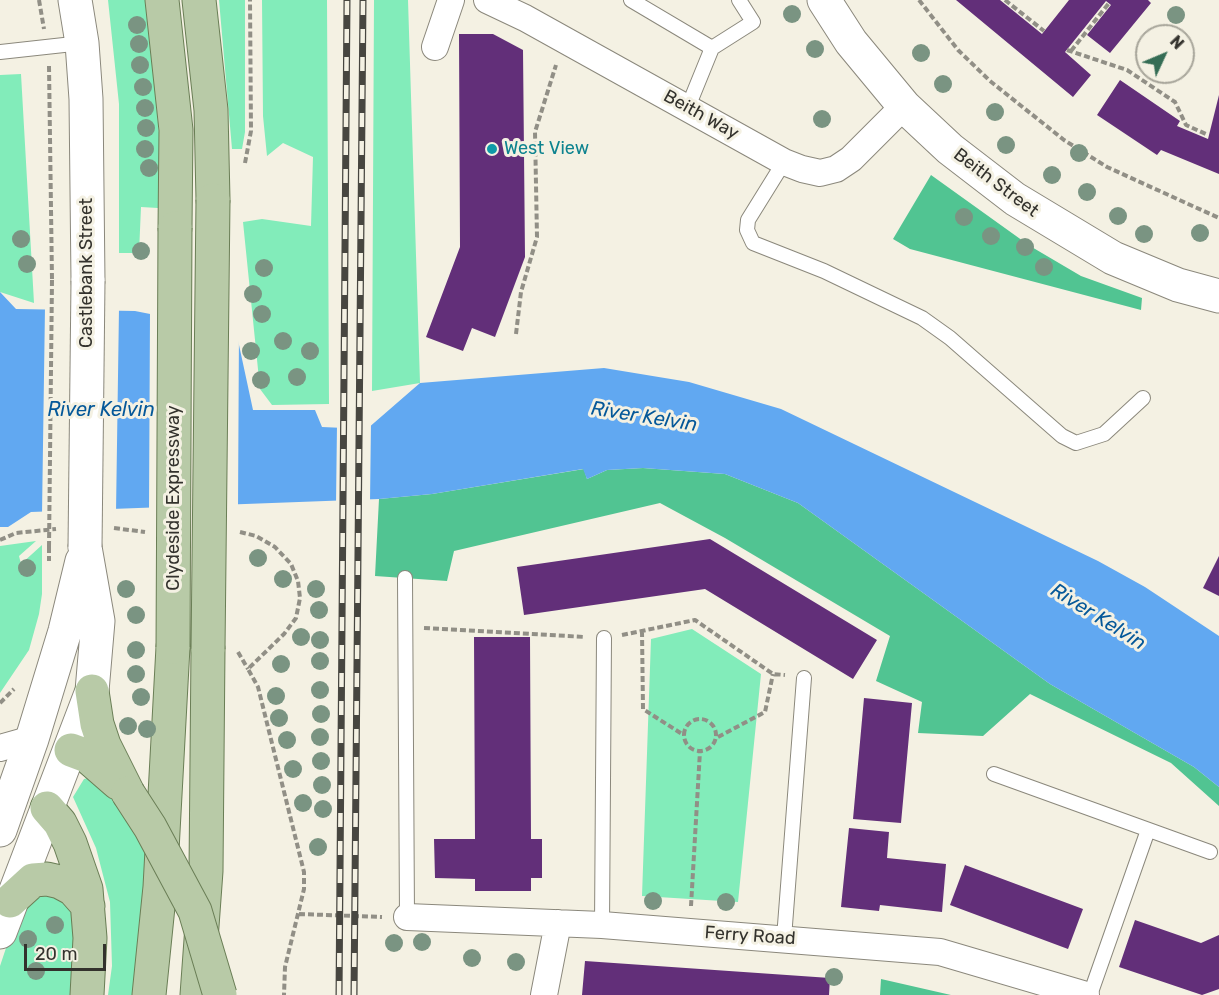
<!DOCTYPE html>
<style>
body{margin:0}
#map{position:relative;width:1219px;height:995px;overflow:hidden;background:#f4f1e3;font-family:Rubik,sans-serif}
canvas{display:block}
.north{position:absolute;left:1135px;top:24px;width:60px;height:60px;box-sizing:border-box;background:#f4f1e3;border:2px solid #a7a59a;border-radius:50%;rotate:46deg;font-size:16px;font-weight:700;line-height:24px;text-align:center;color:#33322d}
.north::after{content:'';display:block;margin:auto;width:21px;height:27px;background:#356d55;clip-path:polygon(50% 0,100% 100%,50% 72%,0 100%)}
.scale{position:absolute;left:24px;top:944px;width:82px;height:27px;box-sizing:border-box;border:3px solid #33322d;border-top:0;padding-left:8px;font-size:18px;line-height:21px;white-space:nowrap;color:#33322d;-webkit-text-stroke:4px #f4f1e3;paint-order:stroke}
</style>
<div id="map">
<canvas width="1219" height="995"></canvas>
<div class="north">N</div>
<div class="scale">20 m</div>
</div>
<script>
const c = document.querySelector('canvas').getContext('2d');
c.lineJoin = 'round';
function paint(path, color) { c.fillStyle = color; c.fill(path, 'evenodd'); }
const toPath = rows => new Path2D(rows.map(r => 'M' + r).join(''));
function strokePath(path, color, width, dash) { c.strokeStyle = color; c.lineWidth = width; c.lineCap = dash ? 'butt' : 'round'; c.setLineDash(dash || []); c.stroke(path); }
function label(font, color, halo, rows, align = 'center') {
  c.font = font + ' Rubik,sans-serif'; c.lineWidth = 6; c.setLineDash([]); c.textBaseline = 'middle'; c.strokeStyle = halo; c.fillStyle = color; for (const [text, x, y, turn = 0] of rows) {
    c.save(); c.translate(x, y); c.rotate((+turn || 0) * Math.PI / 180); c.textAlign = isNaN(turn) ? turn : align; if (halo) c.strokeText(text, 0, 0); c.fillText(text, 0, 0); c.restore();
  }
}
paint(toPath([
 [108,0,145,0,149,27,161,154,158,208,141,207,139,253,119,253,119,104],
 [219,0,245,0,245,132,242,149,232,149],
 [262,0,327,0,329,404,272,405,260,389,243,222,262,219,311,226,313,157,283,143,267,156,263,116],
 [374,0,408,0,420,383,372,391],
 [21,74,34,303,0,292,0,75],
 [36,541,19,556,21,564,42,545,42,594,39,614,29,650,0,693,0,546],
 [692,629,761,674,738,902,642,896,651,639],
 [95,776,149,846,135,995,108,995,112,966,110,902,96,848,73,797,84,779],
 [39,892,74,902,74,995,0,995,0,966,16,918]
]), '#82ecba');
paint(toPath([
 [931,175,1030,246,1081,276,1142,298,1141,310,910,249,893,239],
 [643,468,725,474,798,503,1050,684,1194,767,1219,787,1219,806,1171,763,1030,694,983,736,918,733,922,702,876,681,890,636,725,538,660,503,454,551,447,581,375,576,379,499,432,494,584,469,587,479,607,470],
 [881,979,951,995,880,995]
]), '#51c492');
paint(toPath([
 [0,292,16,309,135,311,236,331,253,410,315,410,322,427,367,429,420,383,604,368,689,382,781,409,1098,561,1145,587,1219,636,1219,787,1194,767,1050,684,798,503,725,474,643,468,607,470,587,479,583,469,432,494,379,499,31,512,8,527,0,527]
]), '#61a8f1');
paint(toPath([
 [45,307,119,308,116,512,42,514],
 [150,311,239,329,238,507,149,511],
 [371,422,370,502,336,504,337,425,366,426]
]), '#f4f1e3');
paint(toPath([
 [956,0,1000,0,1042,34,1069,0,1148,0,1151,3,1110,53,1087,35,1111,5,1106,1,1065,52,1091,75,1073,97],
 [459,34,493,34,523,50,525,257,495,337,472,328,463,351,426,337,460,247],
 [1120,80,1180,121,1177,126,1208,139,1219,95,1219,174,1161,150,1157,155,1097,115],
 [710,539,877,640,853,679,705,589,524,615,517,567],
 [1219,556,1219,596,1203,588],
 [474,637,530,637,531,839,542,839,542,878,531,878,531,891,475,891,475,879,435,878,434,839,475,839],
 [864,698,912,703,901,823,853,819],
 [849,828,889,832,887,858,946,864,942,912,880,905,879,911,841,907],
 [965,865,1083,909,1068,949,950,905],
 [1135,920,1201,943,1219,935,1219,989,1202,995,1119,967],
 [585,961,830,978,829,995,582,995]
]), '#622f79');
const lane = toPath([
 [631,0,712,48],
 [0,52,82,43],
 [688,107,712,48,753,22,739,0],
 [784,162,748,220,747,230,753,243,824,271,922,318,950,338,1062,436,1076,443,1104,434,1143,398],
 [405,578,407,917],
 [994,774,1210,852],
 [602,925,604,638],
 [784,938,804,678],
 [1090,995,1148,830]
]);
const street = toPath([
 [487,0,525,18,784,162,802,169,820,173,836,169,851,159,904,106],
 [435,47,451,0],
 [0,748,32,739],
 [407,917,602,925,940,952,1086,995],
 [544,995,558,923]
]);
const secondary = toPath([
 [75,0,82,43,86,99,88,281],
 [824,0,851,42,904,106,950,149,1015,199,1113,258,1178,285,1219,296],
 [0,830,32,739,65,631,82,561],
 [0,932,92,691,98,621,85,547]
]);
const primary = toPath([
 [162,0,176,130,175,228],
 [199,0,211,110,213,200],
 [92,691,97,724,104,745,128,793],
 [71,750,87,756,118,783],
 [47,808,60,823,70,843,86,889,90,938,87,995],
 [10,901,33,880,47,879,60,882,73,889,88,906],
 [149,995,160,887,173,647],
 [197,995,206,871,208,649]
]);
strokePath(lane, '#8b887c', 16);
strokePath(street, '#8b887c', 28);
strokePath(secondary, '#8b887c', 35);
strokePath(primary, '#6a7e56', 35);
strokePath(toPath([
 [39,0,44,29],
 [919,0,958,50,990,81,1064,140,1107,167,1219,218],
 [1005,0,1044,31],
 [1067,50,1127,70,1175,102,1186,125,1208,135],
 [1071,51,1109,3],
 [49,66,52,280],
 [245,163,251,131,250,0],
 [516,334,521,292,537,237,535,132,556,65],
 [114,528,145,532],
 [240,532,256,536,275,547,291,564,298,581,300,598,296,618,284,634,248,669,258,687,304,872,304,889,285,967,284,995],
 [0,540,16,533,56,529],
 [49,547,49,561],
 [424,628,585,637],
 [642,631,643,709,682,734],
 [622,635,695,620,773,674,785,675],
 [0,703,14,689],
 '684 735a16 16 0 1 1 32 0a16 16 0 1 1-32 0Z',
 [718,737,765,712,773,674],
 [691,906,700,751],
 [299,914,382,917]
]), '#918f86', 4, [6, 3]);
strokePath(lane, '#fff', 14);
strokePath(street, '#fff', 26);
strokePath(secondary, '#fff', 33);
strokePath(primary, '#b8caa7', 33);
const rail = toPath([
 [339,995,347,0],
 [354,995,363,0]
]);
strokePath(rail, '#474640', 7);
strokePath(rail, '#f4f1e3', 4.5, [14]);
const secondaryBridge = toPath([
 [85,547,88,281]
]);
const primaryBridge = toPath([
 [173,647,175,228],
 [208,649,213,200],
 [128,793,150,827,195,911,220,995]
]);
strokePath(secondaryBridge, '#8b887c', 35, []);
strokePath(primaryBridge, '#6a7e56', 35, []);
strokePath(toPath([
 [49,547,52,280],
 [238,652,248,669]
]), '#918f86', 4, [6, 3]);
strokePath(secondaryBridge, '#fff', 33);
strokePath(primaryBridge, '#b8caa7', 33);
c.fillStyle = '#7a9482';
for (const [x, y] of [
 [792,14],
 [1176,15],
 [137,25],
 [139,44],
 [815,49],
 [921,53],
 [140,65],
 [943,84],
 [143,87],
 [145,108],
 [995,112],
 [822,119],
 [146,128],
 [1006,145],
 [145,149],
 [1079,153],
 [149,168],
 [1052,175],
 [1087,192],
 [1118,216],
 [964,217],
 [1200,233],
 [1144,234],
 [991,236],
 [21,239],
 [1025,247],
 [141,251],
 [27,264],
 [1044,267],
 [264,268],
 [253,294],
 [262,314],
 [283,341],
 [251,351],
 [310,351],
 [297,377],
 [261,380],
 [258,558],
 [27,568],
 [283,579],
 [126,589],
 [316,589],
 [319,610],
 [136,615],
 [301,637],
 [320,640],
 [136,650],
 [320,661],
 [281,664],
 [136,674],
 [320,690],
 [276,696],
 [141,697],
 [321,714],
 [279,718],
 [128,726],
 [147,729],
 [320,737],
 [287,740],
 [321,761],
 [293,769],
 [322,785],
 [303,803],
 [323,809],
 [318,847],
 [653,901],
 [726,902],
 [55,925],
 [28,939],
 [422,942],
 [394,943],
 [472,958],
 [516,962],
 [36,971],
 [834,977]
]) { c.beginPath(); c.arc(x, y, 9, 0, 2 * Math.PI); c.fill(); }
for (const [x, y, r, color] of [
 [492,149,6,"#0f9aa8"]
]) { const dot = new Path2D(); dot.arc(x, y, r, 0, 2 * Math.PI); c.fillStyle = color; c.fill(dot); strokePath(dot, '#f4f1e3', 2); }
label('18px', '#33322d', '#f4f1e3', [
 ["Beith Way",701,115,29],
 ["Beith Street",996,183,37],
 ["Castlebank Street",87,273,-90],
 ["Clydeside Expressway",174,498,-90],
 ["Ferry Road",750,936,4]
]);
label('18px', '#0d838f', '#f4f1e3', [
 ["West View",504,149]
], 'left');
label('italic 20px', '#055899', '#f4f1e3', [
 ["River Kelvin",101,410],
 ["River Kelvin",644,417,9],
 ["River Kelvin",1098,617,32]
]);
</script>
